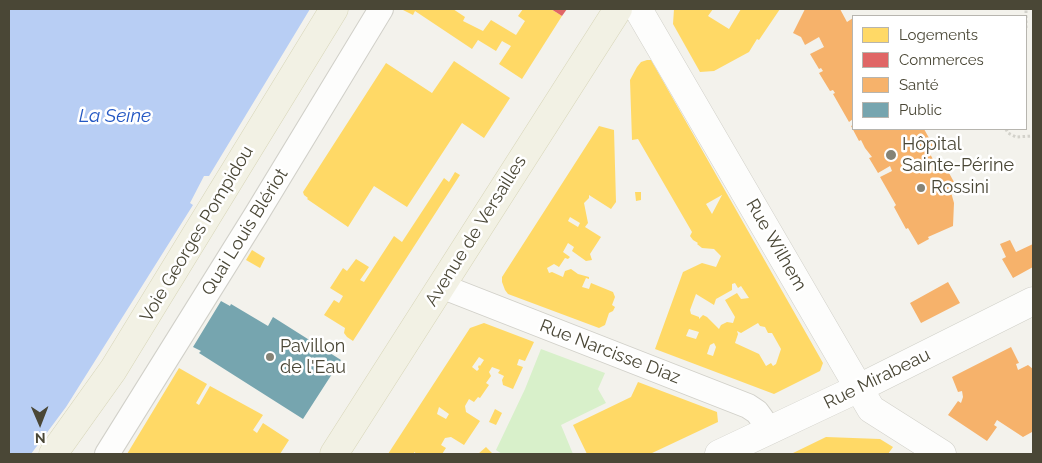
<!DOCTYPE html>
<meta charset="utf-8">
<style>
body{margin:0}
#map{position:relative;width:1042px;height:463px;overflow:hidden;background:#f3f2ec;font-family:Raleway,sans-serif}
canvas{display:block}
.frame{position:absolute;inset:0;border:10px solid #4a4736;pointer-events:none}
.legend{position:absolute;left:852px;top:15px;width:175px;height:115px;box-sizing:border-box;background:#fff;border:1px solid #b7b5af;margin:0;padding:6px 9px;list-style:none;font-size:15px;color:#4a4736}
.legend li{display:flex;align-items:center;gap:10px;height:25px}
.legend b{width:25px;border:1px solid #b7b5af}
.north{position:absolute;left:15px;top:398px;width:50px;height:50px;-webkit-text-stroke:4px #fff;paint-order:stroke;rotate:179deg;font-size:14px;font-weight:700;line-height:20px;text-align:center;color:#4a4736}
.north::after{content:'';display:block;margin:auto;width:18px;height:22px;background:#4a4736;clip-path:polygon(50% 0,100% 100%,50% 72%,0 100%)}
</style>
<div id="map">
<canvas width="1042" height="463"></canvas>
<div class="frame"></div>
<ul class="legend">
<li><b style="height:14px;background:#ffd966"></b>Logements</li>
<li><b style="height:14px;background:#e06666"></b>Commerces</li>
<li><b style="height:14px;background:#f6b26b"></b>Santé</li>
<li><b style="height:14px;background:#76a5af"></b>Public</li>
</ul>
<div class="north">N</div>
</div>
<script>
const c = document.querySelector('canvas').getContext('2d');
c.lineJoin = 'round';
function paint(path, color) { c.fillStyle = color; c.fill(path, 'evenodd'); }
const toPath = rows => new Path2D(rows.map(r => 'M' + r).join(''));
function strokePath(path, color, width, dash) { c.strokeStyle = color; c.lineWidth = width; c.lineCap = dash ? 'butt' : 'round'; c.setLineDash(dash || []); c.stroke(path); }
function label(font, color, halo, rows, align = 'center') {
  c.font = font + ' Raleway,sans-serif'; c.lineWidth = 5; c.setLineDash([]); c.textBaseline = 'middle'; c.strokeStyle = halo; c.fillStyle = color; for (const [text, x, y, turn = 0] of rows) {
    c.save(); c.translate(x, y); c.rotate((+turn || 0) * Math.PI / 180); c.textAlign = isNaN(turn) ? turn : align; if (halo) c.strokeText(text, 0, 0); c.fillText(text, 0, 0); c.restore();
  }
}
paint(toPath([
 [541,349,605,373,598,389,606,403,561,425,573,454,502,454,496,450,525,389]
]), '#d8f0ca');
paint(toPath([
 [9,9,310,9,209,176,204,176,190,203,193,205,66,407,31,454,9,454]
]), '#b8cef4');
paint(toPath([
 [401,9,453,9,465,17,463,21,483,31,491,20,516,35,525,21,518,16,523,9,551,9,562,16,522,79,499,64,511,46,502,41,496,51,478,40,472,49,415,11,413,15],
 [674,9,713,9,708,16,729,29,741,9,780,9,759,40,757,39,749,52,714,71,700,72,673,24],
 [647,60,651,60,823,363,820,371,774,394,655,349,683,272,702,263,716,267,721,256,714,249,702,248,697,244,698,243,693,240,690,236,692,232,638,139,632,140,630,80,637,67,641,62],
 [722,195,712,214,706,204],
 [735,283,738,288,741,286,749,298,741,299,737,293,725,300,735,317,733,323,727,322,721,325,719,329,707,317,703,315,699,319,699,317,691,314,690,310,696,294,714,305,716,299,732,290,732,284],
 [758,323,760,326,765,327,768,333,772,333,781,349,776,364,773,366,771,363,766,366,759,354,735,343,738,334,737,331,741,333],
 [689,329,699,332,696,339,686,336],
 [714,343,716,347,713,356,707,354,710,345],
 [454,61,510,98,484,138,462,123,407,207,374,186,348,227,307,199,308,198,304,195,303,192,386,63,432,93],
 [599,126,614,130,616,202,611,209,589,195,589,198,584,203,588,223,585,227,601,237,590,254,592,260,586,261,572,251,574,247,568,243,563,252,570,257,568,259,565,258,559,267,554,264,547,268,549,273,552,272,563,277,565,271,571,269,578,274,589,277,589,279,586,278,582,287,589,289,591,283,613,292,615,297,612,305,615,307,613,311,609,313,605,325,599,328,508,294,505,290,502,282,502,277],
 [570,217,580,223,578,227,568,221],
 [455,172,460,175,353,341,347,337,344,333,345,328,324,315,334,300,339,303,343,296,330,288,343,268,347,271,356,259,369,267,360,280,364,282,394,236,402,242,444,178,449,182],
 [635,192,641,192,641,200,636,201],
 [252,250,265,258,260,268,246,260],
 [484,323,534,342,525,361,519,359,517,365,523,367,513,389,503,385,502,380,504,376,498,373,500,370,492,367,489,372,491,376,486,383,489,385,480,398,478,397,474,402,469,399,465,406,466,412,480,421,464,445,451,437,445,438,441,445,446,448,442,454,417,454,414,452,414,454,388,454,470,328],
 [479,357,484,360,480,366,479,365,478,367,479,369,477,371,472,367],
 [439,407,449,414,446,419,437,414],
 [179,368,207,384,196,403,199,405,210,386,263,415,253,430,257,433,263,423,289,440,280,454,127,454],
 [638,382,717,412,718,422,650,454,587,454,573,425,631,397],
 [495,409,502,413,496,425,489,422],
 [826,437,880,439,893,447,888,454,791,454],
 [486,447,493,454,478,454]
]), '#ffd966');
paint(toPath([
 [551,9,567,9,562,16]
]), '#e06666');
paint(toPath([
 [805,9,840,9,847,22,853,18,853,119,849,122,833,94,835,93,833,90,830,91,819,73,823,71,821,68,819,69,810,54,824,47,819,37,805,45,801,37,793,33],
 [853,125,853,129,924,129,934,147,928,150,937,167,944,164,954,182,949,185,954,203,953,226,928,237,929,239,918,245,908,228,906,229,894,207,896,205,880,177,892,171,890,166,878,173,869,158,872,157,865,148,861,140,859,141,851,126],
 [1010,240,1016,252,1033,244,1033,267,1013,278,1002,259,1006,257,1000,244],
 [948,282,960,303,921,323,910,303],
 [1011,347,1019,363,1016,364,1018,370,1028,365,1033,369,1032,432,1023,437,997,420,994,425,997,427,987,441,948,415,958,401,961,403,963,397,962,391,958,392,952,377]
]), '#f6b26b');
paint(toPath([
 [221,301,230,306,231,304,268,326,273,317,341,360,303,419,199,353,201,351,193,347]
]), '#76a5af');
const minor = toPath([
 [441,286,748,406,757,412,770,430],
 [107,454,256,215,381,9]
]);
const tertiary = toPath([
 [638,9,871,409,942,454],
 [719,454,859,388,1033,301]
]);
const primary = toPath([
 [53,454,113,370,334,9],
 [334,454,618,9]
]);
strokePath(minor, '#d1d0c9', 26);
strokePath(tertiary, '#d1d0c9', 29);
strokePath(primary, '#d7d5b7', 29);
strokePath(toPath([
 [1026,28,1026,9],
 [1006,129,1008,133,1016,137,1033,136]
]), '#d3d2cb', 3, [2.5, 2.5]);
strokePath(minor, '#fdfdfc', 24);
strokePath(tertiary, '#fdfdfc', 28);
strokePath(primary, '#f2f1e4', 28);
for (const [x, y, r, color] of [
 [891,155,6,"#858376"],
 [921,188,5,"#858376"],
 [270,357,5,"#858376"]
]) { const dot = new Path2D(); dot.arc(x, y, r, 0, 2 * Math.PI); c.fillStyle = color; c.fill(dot); strokePath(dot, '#fff', 2); }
label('18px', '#4a4736', '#fff', [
 ["Hôpital",902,145],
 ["Sainte-Périne",902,166],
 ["Rossini",931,188],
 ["Pavillon",280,347],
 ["de l'Eau",280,368]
], 'left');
label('18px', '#4a4736', '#fff', [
 ["Avenue de Versailles",476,231,-58],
 ["Quai Louis Blériot",245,232,-58],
 ["Voie Georges Pompidou",197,234,-59],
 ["Rue Wilhem",776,245,60],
 ["Rue Narcisse Diaz",610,352,21],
 ["Rue Mirabeau",877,379,-26]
]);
label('italic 19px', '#2357c3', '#fff', [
 ["La Seine",115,116]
]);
</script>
